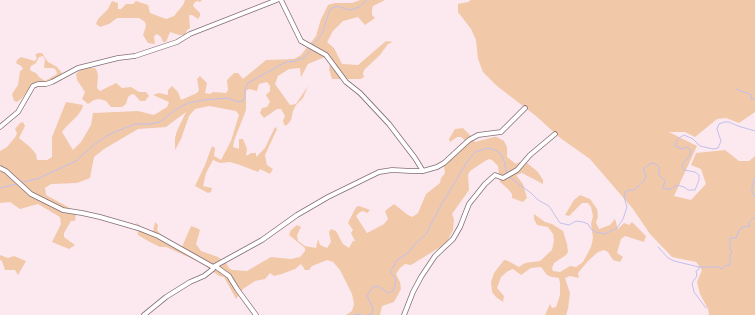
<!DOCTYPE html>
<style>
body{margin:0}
canvas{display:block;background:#fce8ef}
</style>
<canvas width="755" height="315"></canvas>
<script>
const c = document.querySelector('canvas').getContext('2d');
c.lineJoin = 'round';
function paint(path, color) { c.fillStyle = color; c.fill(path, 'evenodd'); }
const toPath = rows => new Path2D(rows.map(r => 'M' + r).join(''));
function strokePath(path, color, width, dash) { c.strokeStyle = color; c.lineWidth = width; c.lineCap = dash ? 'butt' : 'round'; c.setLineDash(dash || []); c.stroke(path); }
paint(toPath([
 [185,0,202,0,200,2,197,1,194,3,193,6,200,13,200,16,198,19,192,15,189,15,190,28,187,30,185,35,179,35,170,32,166,42,163,42,161,37,157,34,154,36,155,44,148,43,143,35,146,26,145,22,139,18,117,18,109,24,100,27,96,24,98,19,108,9,112,1,118,3,118,9,121,9,126,4,133,4,136,1,148,5,150,13,166,19,174,16,183,5],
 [360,0,385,0,373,6,372,9,372,15,375,18,365,25,358,17,343,21,333,31,327,42,334,48,342,64,358,65,386,41,393,42,388,44,380,55,365,69,363,73,364,77,361,79,332,79,329,69,331,60,325,57,308,64,301,77,300,68,289,69,278,76,275,84,290,105,296,104,308,86,303,98,296,105,293,111,291,120,288,124,285,126,283,121,285,116,281,109,277,109,264,118,260,113,262,108,267,107,270,102,266,95,270,91,270,86,267,82,259,84,257,91,249,89,246,91,246,110,234,141,233,147,239,149,239,139,243,139,247,149,246,156,251,153,256,153,256,157,265,148,275,127,277,129,265,155,267,165,273,169,270,174,260,169,258,172,240,165,230,162,220,163,213,160,206,173,203,186,212,188,211,192,208,193,195,186,205,165,212,146,215,148,214,156,221,160,231,141,238,118,239,115,236,111,209,106,195,109,189,116,181,139,175,150,175,138,177,131,186,112,166,127,138,129,104,149,94,157,90,178,77,183,51,184,45,188,46,195,68,207,76,214,75,221,71,221,64,233,64,237,75,245,69,249,52,242,61,224,60,217,38,204,20,209,10,202,0,203,0,151,7,147,16,136,17,133,15,129,20,123,23,122,25,126,19,138,30,147,36,154,37,160,47,160,52,157,52,137,66,102,83,105,82,109,78,115,65,128,62,132,73,150,81,142,91,125,93,113,138,111,154,115,167,107,169,102,153,95,159,93,168,95,168,90,172,86,178,92,181,100,197,93,199,90,197,79,200,76,207,83,205,93,210,94,213,92,226,93,228,90,227,80,234,73,238,73,243,79,266,60,294,59,301,55,316,36,321,19,328,5,335,3,352,3],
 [471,0,755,0,755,112,739,123,726,118,717,119,695,137,685,132,669,132,697,146,674,196,691,200,706,184,701,169,691,165,696,153,725,150,739,161,749,161,755,156,755,315,709,315,708,309,700,294,697,282,702,270,696,262,672,257,650,234,633,209,590,159,559,137,536,116,497,86,483,72,478,59,476,40,471,29,458,12,458,4,468,2],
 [38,53,42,53,48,62,57,67,62,73,60,76,47,82,39,81,34,83,21,99,17,102,14,101,12,94,18,85,20,71,23,69,21,66,16,63,17,60,21,57,35,61,37,58,35,55],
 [43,56,45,59,44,68,53,68,56,70,57,74,45,81,39,77,36,73,31,71,30,69,31,66,36,63,39,57],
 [87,68,95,68,97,71,98,76,97,88,100,91,116,83,122,88,131,87,139,92,146,92,149,96,145,101,140,101,135,95,132,94,128,97,126,104,122,107,111,107,106,101,99,99,94,100,88,104,82,99,85,92,77,80,76,74,81,69],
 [463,128,469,134,475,142,494,137,497,137,504,141,507,147,507,157,516,164,522,161,527,163,538,172,543,180,543,184,522,173,516,175,523,184,527,198,523,202,512,198,512,194,508,189,500,182,498,166,492,160,489,159,485,161,470,171,468,175,469,190,452,214,454,219,453,230,449,238,445,244,437,249,411,265,405,264,400,268,396,274,400,282,401,289,394,302,382,306,380,315,346,315,352,311,354,304,352,294,340,270,333,262,327,260,312,266,309,270,305,270,301,264,295,269,282,274,274,276,270,273,265,279,255,281,243,289,236,299,224,277,219,276,202,263,166,247,160,247,148,241,138,235,137,224,135,221,143,229,153,232,155,222,158,225,157,230,162,236,182,247,191,226,197,228,200,230,196,244,201,251,218,257,226,263,229,268,232,270,247,271,271,257,291,259,300,257,305,251,305,248,289,235,291,230,297,225,301,227,297,235,298,241,305,246,316,248,318,239,320,245,327,248,331,242,329,232,331,229,336,231,343,244,349,248,353,241,355,241,351,233,353,230,348,223,356,207,359,206,370,210,367,213,363,211,360,212,356,216,367,233,384,224,388,219,385,211,394,204,408,215,412,217,418,213,426,194,440,183,441,178,445,173,444,166,467,142,461,137,457,137,450,142,449,139,455,129],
 [580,195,590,199,597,209,598,217,596,222,599,229,610,225,615,219,618,229,624,223,629,225,632,222,646,236,644,242,625,236,621,239,617,253,623,257,620,262,613,260,608,252,604,250,598,252,588,261,578,273,579,278,570,276,565,278,570,293,568,309,566,315,545,315,550,304,552,308,556,307,560,295,560,283,559,278,552,277,547,275,541,267,531,268,521,275,513,269,508,271,501,277,497,288,504,296,503,302,496,297,492,292,491,282,494,273,504,260,508,261,519,267,525,263,540,261,552,250,554,240,553,234,548,227,537,225,534,219,534,214,545,222,552,224,563,231,567,244,568,252,566,255,554,263,552,268,553,271,560,272,570,266,576,267,583,262,591,247,593,238,591,224,593,216,591,207,588,203,582,203,569,216,565,215,574,200],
 [0,255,8,258,14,256,26,261,18,275,15,270,5,270,2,261,0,260]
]), '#f1c9a9');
strokePath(toPath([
 [312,46,322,34,329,12,332,8,337,6,349,10,354,9,359,7,367,0],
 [736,89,752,95,751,99,755,99],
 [508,176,531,193,538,200,549,206,560,223,569,225,576,221,583,222,588,224,591,229,596,232,605,234,617,228,623,219,627,207,624,197,625,192,629,190,634,190,644,181,646,176,643,169,651,163,656,164,660,168,658,174,665,181,663,188,666,189,671,189,677,185,684,187,688,190,695,190,699,180,699,175,695,172,684,170,682,165,690,155,691,150,687,147,682,149,675,146,676,142,679,138,684,135,693,139,700,146,713,149,718,148,721,141,717,129,719,124,724,122,729,122,738,126,755,131],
 [755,177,752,187,752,192,755,197],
 [22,182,37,179,76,161,96,143,110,134,135,124,150,124,160,122,175,110,188,103,204,100,228,98,238,102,243,101,245,97,245,90,248,83,286,62,296,61,305,57,311,49],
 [0,188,17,184],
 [755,213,755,214],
 [658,247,668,258,674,261,699,267,718,267,722,269,725,266,730,265,730,255,732,252,730,249,730,238,736,238,739,230,743,227,750,226,748,223,755,217],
 [699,267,699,269,696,271,697,276,692,283,694,292,706,308],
 [354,315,357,314,362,315],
 [368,315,372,314,373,308,367,296,373,287,378,286,388,293,393,291,395,286,396,280,390,271,393,267,397,260,408,253,416,243,426,234,441,205,467,162,475,152,488,148,495,150,501,154,504,161,507,174]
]), '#c3bfed', 1);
const minor = toPath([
 [281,0,301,41,326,55,346,82,360,93,389,124,415,158,423,171],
 [0,127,18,112,33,86,38,84,46,84,52,82,78,68,118,58,135,56,177,42,190,34,277,0],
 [0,168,6,171,31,194,63,210,82,213,100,217,138,228,158,236,213,267],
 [215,266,229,276,237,289,256,315],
 [144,315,166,297,190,282,204,276,213,269,213,267,262,240,297,215,328,197,379,172,392,170,411,171,423,171,437,167,444,163,469,140,478,135,501,132,525,108],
 [404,315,413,292,421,277,435,256,453,239,460,227,469,204,485,184,495,175,503,178,517,170,530,155,555,134]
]);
strokePath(minor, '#846f76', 5.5);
strokePath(minor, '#fff', 4);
</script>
